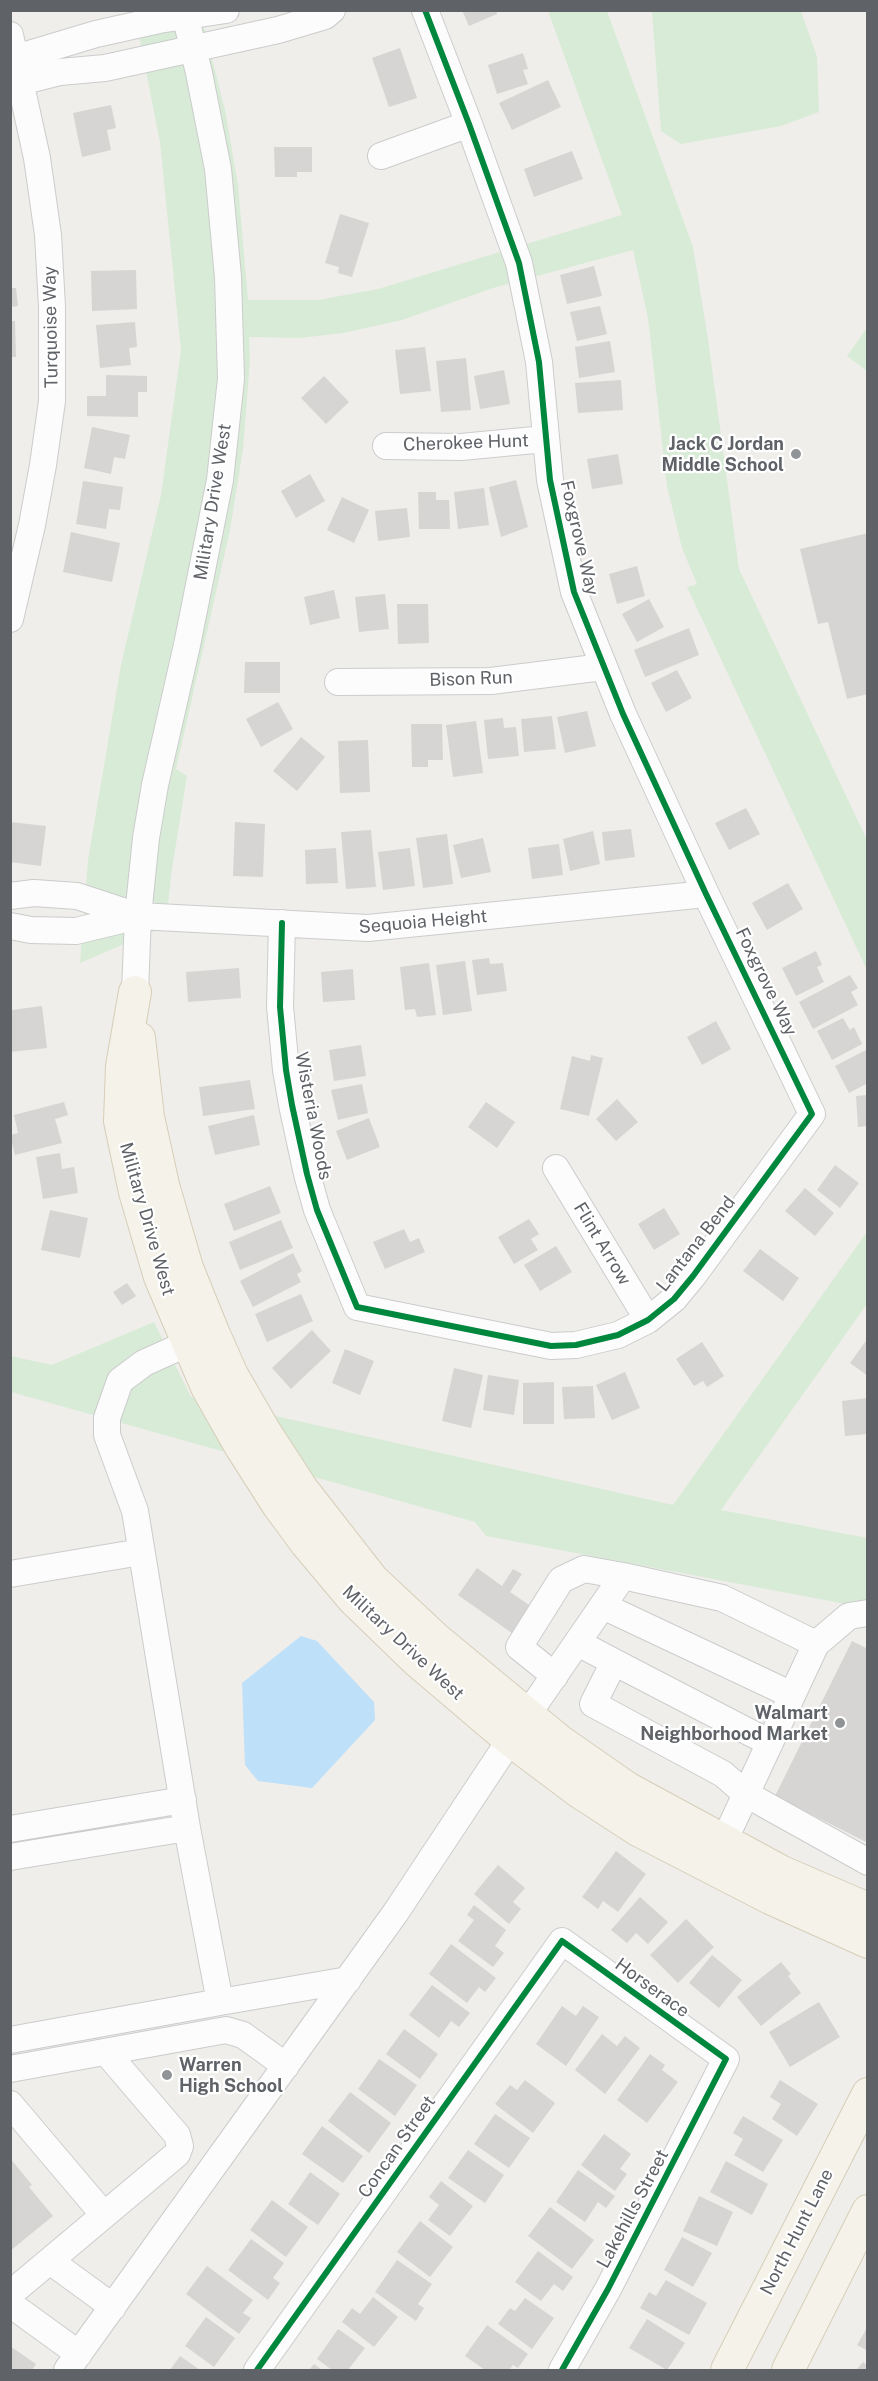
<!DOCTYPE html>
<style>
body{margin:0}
#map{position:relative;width:878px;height:2381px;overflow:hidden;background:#efeeea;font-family:"Public Sans",sans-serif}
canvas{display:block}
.frame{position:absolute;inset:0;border:12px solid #5f6368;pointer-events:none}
</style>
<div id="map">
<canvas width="878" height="2381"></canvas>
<div class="frame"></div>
</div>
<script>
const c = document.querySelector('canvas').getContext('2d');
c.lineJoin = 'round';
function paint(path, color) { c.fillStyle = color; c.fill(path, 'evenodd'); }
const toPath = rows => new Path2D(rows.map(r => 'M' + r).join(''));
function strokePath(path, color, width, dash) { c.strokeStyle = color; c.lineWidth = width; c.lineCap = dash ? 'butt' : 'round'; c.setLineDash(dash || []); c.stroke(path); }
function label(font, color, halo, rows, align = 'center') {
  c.font = font + ' "Public Sans",sans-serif'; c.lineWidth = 4.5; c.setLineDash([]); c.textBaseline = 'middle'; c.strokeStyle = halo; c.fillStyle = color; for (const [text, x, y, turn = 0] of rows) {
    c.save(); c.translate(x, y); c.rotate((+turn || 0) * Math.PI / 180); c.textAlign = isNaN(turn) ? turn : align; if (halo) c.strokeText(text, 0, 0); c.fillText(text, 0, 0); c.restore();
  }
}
paint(toPath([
 [134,11,200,11,225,110,238,185,248,300,318,300,378,289,622,215,548,11,607,11,693,247,708,339,739,569,867,840,867,970,687,587,697,584,682,548,667,486,648,318,633,250,493,288,402,320,343,333,300,338,249,337,250,360,243,449,230,530,176,769,187,776,171,875,166,926,80,963,88,860,121,665,161,495,181,350,160,142],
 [652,11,801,11,817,57,819,112,781,126,681,144,661,131],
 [867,328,867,371,847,356],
 [867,1232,867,1304,721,1510,867,1538,867,1608,486,1536,475,1522,11,1392,10,1356,52,1365,154,1322,191,1397,673,1505]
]), '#d8ebd6');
paint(toPath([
 [301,1636,317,1641,374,1702,375,1720,312,1788,258,1781,245,1765,242,1683]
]), '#bfe0f9');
paint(toPath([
 [462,10,496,10,497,14,469,26],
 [400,48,417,98,389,107,372,58],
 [523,53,528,69,523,70,528,84,497,94,488,65],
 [548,80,561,107,512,130,499,103],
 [111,105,116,128,107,130,111,150,82,157,73,113],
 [274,147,312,147,312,172,297,172,297,177,275,177],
 [572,151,583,179,534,197,524,169],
 [340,214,369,223,352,277,338,273,339,267,325,263],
 [594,266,602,296,567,304,560,275],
 [136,270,137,309,92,311,91,271],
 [10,288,16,288,18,306,10,307],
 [600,306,607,334,577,341,570,312],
 [10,321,15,321,16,357,10,357],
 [135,322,137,347,129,348,131,365,100,368,96,325],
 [610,341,615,372,579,378,575,347],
 [425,347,431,391,400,394,395,350],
 [466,358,471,410,441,412,436,361],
 [504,370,510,404,480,409,474,376],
 [106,375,147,376,147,392,138,392,138,417,87,416,87,396,106,396],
 [324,376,349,402,326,424,301,398],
 [621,380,623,410,578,413,575,383],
 [92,427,130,435,125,459,114,457,111,474,84,468],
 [618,454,623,484,592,489,587,459],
 [310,474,325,501,296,518,281,491],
 [516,480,528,527,501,537,489,487],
 [83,481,123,487,120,510,109,509,106,529,76,524],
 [484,488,489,525,458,529,454,492],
 [418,492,436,492,436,500,449,500,450,529,419,529],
 [342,497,369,510,354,543,327,530],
 [407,508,410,537,378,541,375,511],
 [71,532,120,543,112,582,63,572],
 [868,533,868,694,847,699,828,622,818,624,800,549],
 [637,566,645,596,617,604,609,574],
 [334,590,340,618,310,625,304,597],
 [385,594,389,629,359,632,355,597],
 [649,599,664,627,637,642,622,614],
 [397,604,428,604,429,643,398,644],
 [689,628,699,655,645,677,634,650],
 [245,662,280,662,280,693,244,693],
 [677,670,692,698,666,712,651,683],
 [278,702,293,729,261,747,246,719],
 [587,711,596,746,565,753,557,717],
 [552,716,556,749,524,752,521,719],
 [503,718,504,728,516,727,519,756,488,759,484,720],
 [476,721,483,773,453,777,446,725],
 [411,724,442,724,443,760,428,760,428,767,412,767],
 [301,737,325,757,297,791,273,771],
 [368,740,370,792,340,793,338,741],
 [746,808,760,834,729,850,715,823],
 [10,822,46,826,41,866,10,862],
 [235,822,265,824,263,877,233,876],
 [631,829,635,857,605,861,602,832],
 [371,830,376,887,346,889,341,832],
 [593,831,600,864,570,871,563,839],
 [447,834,453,884,423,888,416,838],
 [483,838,491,872,461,878,453,845],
 [559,844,563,875,532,879,528,848],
 [336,848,338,883,306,884,305,850],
 [410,848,415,886,383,890,378,852],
 [788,883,803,909,767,930,752,903],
 [816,951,822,965,817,967,824,982,796,996,782,968],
 [489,958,490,964,503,963,507,991,477,995,472,960],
 [465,961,472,1011,443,1015,436,965],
 [429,963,436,1015,417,1017,415,1009,405,1010,400,967],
 [239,968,241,998,188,1002,186,972],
 [353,969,355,1000,323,1002,321,972],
 [850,975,858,988,851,992,858,1005,813,1029,799,1002],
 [42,1006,47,1048,10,1052,12,1010],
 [843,1018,850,1030,854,1027,862,1044,832,1060,817,1031],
 [716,1021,731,1049,702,1065,687,1037],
 [361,1045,366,1076,334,1081,329,1050],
 [868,1049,868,1083,849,1093,835,1066],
 [591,1055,603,1058,589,1116,560,1109,572,1056,590,1061],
 [250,1080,255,1109,203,1116,199,1087],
 [362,1084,368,1113,338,1120,331,1090],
 [868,1095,868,1126,858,1127,856,1096],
 [617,1099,638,1122,616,1141,596,1119],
 [64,1102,68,1115,55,1119,62,1143,15,1155,10,1135,18,1133,14,1115],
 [486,1102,515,1122,497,1148,468,1127],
 [254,1115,260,1145,215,1155,208,1126],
 [369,1118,380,1147,347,1160,336,1131],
 [60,1153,62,1169,74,1167,78,1193,43,1199,36,1157],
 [835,1165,859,1183,840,1208,817,1190],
 [270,1186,281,1213,234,1231,224,1204],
 [805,1188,834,1213,815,1236,785,1211],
 [664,1208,680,1234,654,1250,638,1224],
 [50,1210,88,1218,80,1258,41,1250],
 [529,1219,539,1234,531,1239,538,1250,514,1264,498,1237],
 [281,1220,293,1248,240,1270,229,1242],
 [404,1229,410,1242,419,1238,425,1252,385,1269,373,1242],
 [556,1246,572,1272,540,1291,524,1265],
 [760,1249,799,1278,783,1301,743,1271],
 [293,1253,302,1271,297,1274,301,1282,253,1307,240,1281],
 [127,1283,136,1296,122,1305,113,1292],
 [301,1294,313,1321,267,1342,255,1314],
 [312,1330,331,1351,291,1389,272,1368],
 [868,1338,868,1376,850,1363],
 [702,1342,724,1376,707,1387,703,1381,694,1386,676,1359],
 [345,1349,374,1361,360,1395,332,1383],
 [454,1368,483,1375,471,1428,442,1421],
 [625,1372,640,1408,612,1420,596,1385],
 [488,1375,519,1380,514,1415,483,1410],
 [554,1382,554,1424,523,1424,523,1383],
 [593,1386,595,1418,564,1419,562,1387],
 [868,1398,868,1434,845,1436,842,1401],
 [477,1568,502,1586,513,1569,522,1574,510,1592,535,1609,516,1636,458,1595],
 [852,1641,868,1649,868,1843,775,1796],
 [616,1851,646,1874,618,1912,603,1901,598,1909,582,1897],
 [498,1865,525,1888,513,1902,521,1909,509,1924,474,1894],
 [640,1897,668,1922,648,1944,636,1933,627,1943,611,1930],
 [474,1905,506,1930,495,1946,504,1953,493,1967,458,1941,474,1920,467,1915],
 [686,1919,714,1947,678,1983,650,1955],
 [451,1944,496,1978,485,1992,479,1987,467,2003,429,1974],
 [712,1955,742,1980,719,2008,689,1983],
 [781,1962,791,1974,788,1976,801,1993,761,2026,737,1997],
 [432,1985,470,2013,459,2027,451,2021,439,2038,409,2015],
 [819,2002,840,2037,790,2067,769,2032],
 [562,2006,576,2016,583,2006,599,2017,566,2066,536,2044],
 [404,2029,438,2054,420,2079,386,2054],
 [602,2034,617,2046,625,2036,640,2048,605,2094,575,2070],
 [650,2054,665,2065,662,2070,678,2082,647,2123,617,2100],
 [379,2059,417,2085,395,2116,358,2089],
 [525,2080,555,2103,533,2133,495,2104,510,2085,517,2090],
 [780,2080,818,2104,797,2136,772,2119,781,2104,770,2097],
 [350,2092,391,2123,369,2153,328,2121],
 [495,2114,530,2138,509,2168,474,2144],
 [743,2116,783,2140,763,2172,734,2155,743,2139,733,2133],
 [322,2126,363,2156,343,2183,302,2154],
 [604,2134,631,2154,620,2169,627,2174,615,2191,581,2165],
 [468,2150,504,2175,485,2203,448,2178],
 [10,2158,32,2185,29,2187,53,2216,10,2251],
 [726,2161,768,2184,752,2215,710,2192],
 [578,2170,615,2196,606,2208,598,2202,585,2222,556,2202],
 [310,2172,340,2194,318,2225,288,2204],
 [441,2181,473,2206,450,2236,428,2220,439,2205,429,2197],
 [699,2196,733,2212,717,2246,683,2231],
 [272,2200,308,2227,286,2257,250,2230],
 [550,2207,594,2240,572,2269,528,2236],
 [420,2221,453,2247,430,2277,397,2252],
 [682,2237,712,2253,693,2287,664,2270],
 [251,2239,284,2263,273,2278,280,2283,268,2300,228,2270],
 [538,2251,573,2277,563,2291,554,2284,541,2301,515,2282],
 [397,2260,432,2284,418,2304,424,2308,416,2321,375,2292],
 [207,2266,253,2300,243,2313,251,2318,239,2334,186,2294],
 [666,2280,707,2303,689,2335,640,2308,649,2292,656,2296],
 [373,2297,398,2317,374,2347,342,2322,352,2308,360,2314],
 [525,2298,554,2318,532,2349,498,2324,510,2308,515,2311],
 [206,2317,235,2338,214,2367,185,2346],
 [647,2319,685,2343,667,2370,629,2348],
 [487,2325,528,2354,518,2368,513,2365,509,2370,485,2370,465,2356],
 [868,2326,868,2351,857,2345],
 [338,2329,365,2348,348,2370,332,2370,317,2359],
 [10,2346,36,2364,32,2370,10,2370],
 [180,2356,200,2370,170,2370],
 [863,2362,868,2366,868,2370,856,2370],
 [314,2364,322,2370,309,2370]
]), '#d6d5d3');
const minor = toPath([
 [10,35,37,158,48,235,52,307,52,401,43,465,32,525,10,619],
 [16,58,96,34,159,20,226,10],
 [21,82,60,72,105,68,278,30,325,16,332,10],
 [381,156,469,124],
 [386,446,461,447,545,439],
 [338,682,491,681,603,667],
 [10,896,34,893,77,896,138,916,368,928,706,894],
 [282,923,280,1007,286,1070,292,1105,307,1174,317,1210,357,1307,551,1346,576,1345,618,1335,648,1320,674,1299,693,1276,812,1114,706,894,623,714,574,592,550,480,539,362,519,263,469,124,425,10],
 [10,926,31,930,76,931,138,916],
 [135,992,138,916,146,838,155,785,187,645,220,480,231,379,228,277,218,169,199,73,184,10],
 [556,1168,648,1320],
 [206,1335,144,1363,120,1381,107,1418,107,1435,135,1511,187,1828,220,2002,348,1980],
 [10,1574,141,1552],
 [603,1606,792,1695],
 [578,1643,614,1662,593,1704,723,1774,746,1794,724,1841],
 [816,1644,746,1794,868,1862],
 [614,1662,770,1743],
 [555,1676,519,1647,561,1580,584,1569,623,1576],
 [10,1829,183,1800],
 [10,1857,187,1828],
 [10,2040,220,2002],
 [10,2069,226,2030,243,2035,286,2066],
 [10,2104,104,2215],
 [50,2261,113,2307],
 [10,2294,177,2154,180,2146,177,2135,106,2052],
 [10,2304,79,2354],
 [67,2370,396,1912,510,1740,623,1576,722,1598,816,1644,849,1616,868,1613],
 [257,2370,562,1941,726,2059,608,2289,562,2370]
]);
const major = toPath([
 [135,992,122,1066,120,1121,135,1192,160,1277,207,1387,241,1447,278,1505,306,1543,353,1599,416,1660,510,1740,578,1791,638,1830,770,1898,868,1942],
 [139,1038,148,1117,163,1185,187,1268,213,1332,232,1375,265,1432,302,1489,373,1580,435,1638,561,1742,627,1788,782,1872,868,1909],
 [727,2370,868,2094],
 [788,2370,868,2211]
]);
strokePath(minor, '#cbcccc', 28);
strokePath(major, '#d7ceb8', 34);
strokePath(minor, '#fdfcfc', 26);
strokePath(major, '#f4f2e9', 32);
strokePath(toPath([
 [282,923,280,1007,286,1070,292,1105,307,1174,317,1210,357,1307,551,1346,576,1345,618,1335,648,1320,674,1299,693,1276,812,1114,706,894,623,714,574,592,550,480,539,362,519,263,469,124,425,10],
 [257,2370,562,1941,726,2059,608,2289,562,2370]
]), '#00873e', 6);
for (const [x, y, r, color] of [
 [796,454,6,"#919496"],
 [840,1723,6,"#919496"],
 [167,2075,6,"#919496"]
]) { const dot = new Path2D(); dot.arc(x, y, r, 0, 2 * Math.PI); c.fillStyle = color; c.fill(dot); strokePath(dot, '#fff', 2); }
label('18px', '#5f6368', '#fff', [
 ["Turquoise Way",51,327,-91],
 ["Cherokee Hunt",466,443,-2],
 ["Military Drive West",213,502,-81],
 ["Foxgrove Way",579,538,77],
 ["Bison Run",471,679,-2],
 ["Sequoia Height",423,922,-5],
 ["Foxgrove Way",766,982,64],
 ["Wisteria Woods",313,1116,79],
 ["Military Drive West",147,1219,74],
 ["Flint Arrow",602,1244,59],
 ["Lantana Bend",696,1244,-52],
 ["Military Drive West",403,1643,43],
 ["Horserace",652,1988,36],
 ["Concan Street",397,2147,-55],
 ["Lakehills Street",633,2209,-62],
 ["North Hunt Lane",797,2232,-63]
]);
label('bold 18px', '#5f6368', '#fff', [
 ["Jack C Jordan",784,444],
 ["Middle School",784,465],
 ["Walmart",828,1713],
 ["Neighborhood Market",828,1734],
 ["Warren",179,2065,"left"],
 ["High School",179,2086,"left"]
], 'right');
</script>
